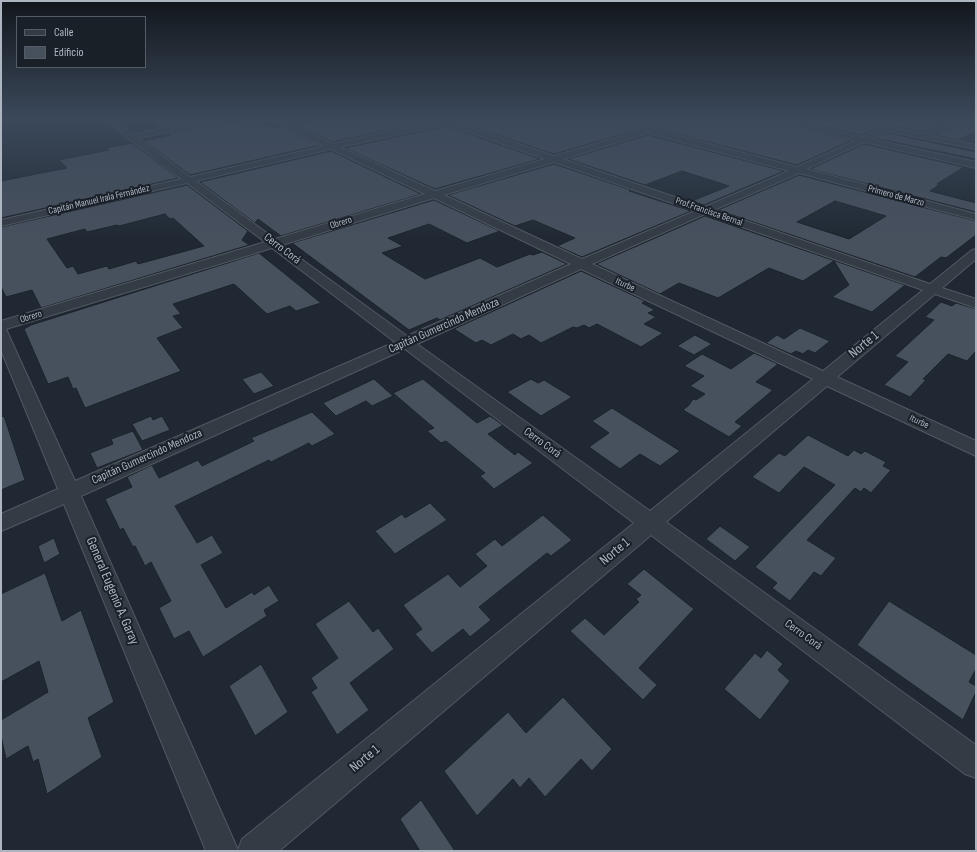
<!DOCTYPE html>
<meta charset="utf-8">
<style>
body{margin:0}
#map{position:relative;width:977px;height:852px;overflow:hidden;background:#202933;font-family:"Sofia Sans Condensed",sans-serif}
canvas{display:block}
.frame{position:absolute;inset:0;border:2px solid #adb5c1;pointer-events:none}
.legend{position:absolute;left:16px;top:16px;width:130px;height:52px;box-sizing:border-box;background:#192028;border:1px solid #545c65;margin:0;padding:5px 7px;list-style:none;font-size:12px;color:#adb5c1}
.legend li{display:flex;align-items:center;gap:8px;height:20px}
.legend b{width:20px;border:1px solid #545c65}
</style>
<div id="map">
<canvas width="977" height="852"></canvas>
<div class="frame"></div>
<ul class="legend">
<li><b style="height:5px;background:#333b44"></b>Calle</li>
<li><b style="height:11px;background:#47505d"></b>Edificio</li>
</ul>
</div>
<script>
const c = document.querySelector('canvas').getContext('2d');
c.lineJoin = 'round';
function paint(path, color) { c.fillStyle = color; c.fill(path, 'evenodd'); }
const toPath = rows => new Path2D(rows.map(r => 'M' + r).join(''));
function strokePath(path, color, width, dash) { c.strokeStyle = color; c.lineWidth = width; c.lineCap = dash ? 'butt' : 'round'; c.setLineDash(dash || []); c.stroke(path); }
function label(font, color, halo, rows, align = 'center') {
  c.font = font + ' "Sofia Sans Condensed",sans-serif'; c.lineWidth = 4; c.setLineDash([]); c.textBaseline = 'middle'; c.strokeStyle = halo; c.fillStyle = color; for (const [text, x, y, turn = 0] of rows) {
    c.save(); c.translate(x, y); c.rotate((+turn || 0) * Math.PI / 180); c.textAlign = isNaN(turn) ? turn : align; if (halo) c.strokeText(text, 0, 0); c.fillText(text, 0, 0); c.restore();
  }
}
const building = toPath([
 [149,120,202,120,161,128,149,120],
 [259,120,274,128,282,127,320,145,190,175,144,141,171,135,169,133,220,123,220,125,242,121,259,120],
 [318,120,431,120,333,142,295,125,318,120],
 [460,120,603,120,634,131,554,154,459,122,460,120],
 [623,120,668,120,647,126,623,120],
 [687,120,768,120,850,141,797,165,661,130,687,120],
 [792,120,837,120,873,130,862,135,792,120],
 [862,120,943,120,923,132,862,120],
 [955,125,976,128,976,131,958,140,936,135,955,125],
 [447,126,540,159,435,189,345,148,447,126],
 [887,133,976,152,976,159,875,138,887,133],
 [648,135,784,171,704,205,692,201,729,186,682,171,645,185,568,159,648,135],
 [132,143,178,178,1,218,1,181,67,168,59,160,109,150,106,148,132,143],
 [864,144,964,167,937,184,940,184,930,191,976,203,976,212,810,169,864,144],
 [331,151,421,194,281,236,258,219,255,223,200,182,331,151],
 [554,164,631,190,629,191,691,211,582,257,557,246,575,238,533,220,515,226,448,195,554,164],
 [799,175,976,221,976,235,946,258,941,257,915,277,718,210,799,175],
 [835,201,886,216,849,239,797,222,835,201],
 [187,185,248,231,242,240,249,245,41,308,32,290,6,297,1,287,1,227,187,185],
 [165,214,170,219,173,218,204,246,138,264,136,261,109,269,107,266,78,274,73,266,67,268,47,239,85,229,87,232,117,225,119,226,165,214],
 [434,200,500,231,467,243,429,224,388,238,403,246,382,253,425,279,480,258,497,267,530,254,533,255,542,252,567,264,440,320,437,318,409,330,292,243,434,200],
 [705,216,905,285,872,312,832,297,849,285,834,261,803,281,769,268,718,298,679,283,660,294,596,264,705,216],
 [259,253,321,303,296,311,290,306,267,314,234,284,173,304,181,314,173,316,183,328,157,338,181,371,85,408,76,388,73,389,68,377,48,384,24,329,31,325,259,253],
 [581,271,645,301,642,303,655,310,648,313,656,317,644,324,663,333,641,347,597,324,589,328,584,325,577,328,573,327,541,343,529,335,521,339,513,334,491,345,482,340,476,343,454,329,581,271],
 [941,302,952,306,956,303,976,309,976,351,967,361,948,354,923,379,926,380,910,397,884,385,908,362,895,356,934,320,925,317,941,302],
 [800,328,830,341,815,353,808,350,803,354,796,351,791,354,766,343,777,335,784,339,800,328],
 [695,335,712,344,694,355,677,346,695,335],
 [754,353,778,364,756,382,773,390,735,422,742,426,729,437,683,410,689,405,693,399,696,400,705,394,690,386,704,376,684,366,702,354,731,369,754,353],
 [261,372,274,386,254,394,242,379,261,372],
 [374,379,393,396,372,406,366,401,336,416,323,403,374,379],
 [423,379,477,423,490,416,503,425,488,434,515,455,518,452,533,463,494,489,480,476,485,473,446,441,441,443,427,431,434,428,393,393,423,379],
 [531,379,538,383,544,380,572,397,541,416,507,392,531,379],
 [612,408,680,451,660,466,640,454,620,469,589,447,609,433,592,421,612,408],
 [312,412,335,434,312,446,309,443,271,462,269,460,175,506,197,543,212,535,223,553,201,565,226,608,252,592,254,595,269,585,279,601,264,610,267,616,203,657,189,631,174,639,159,608,171,601,151,562,145,566,135,546,133,547,123,528,120,530,105,499,132,487,127,477,152,465,159,478,198,460,202,466,254,441,251,438,312,412],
 [4,416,25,480,1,490,1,417,4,416],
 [151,416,153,420,162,416,170,430,142,441,132,424,151,416],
 [133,431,143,450,97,468,90,453,113,444,111,439,133,431],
 [808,435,848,456,854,450,861,454,865,451,886,462,883,466,891,470,871,493,864,488,861,492,855,488,807,540,836,558,821,576,814,572,790,601,772,588,777,583,755,567,835,485,804,467,779,493,752,477,779,453,785,456,808,435],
 [430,503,447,520,395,554,375,531,402,514,405,518,430,503],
 [543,515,572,540,551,556,547,553,479,607,491,620,470,637,463,629,432,653,415,634,422,629,403,605,448,574,460,587,487,566,475,554,495,539,502,546,543,515],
 [720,526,750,547,735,561,706,539,720,526],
 [54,538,60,554,44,563,38,546,54,538],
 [644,569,694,609,639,668,657,685,643,700,570,631,585,618,604,635,639,602,636,599,641,595,627,584,644,569],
 [45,573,62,621,81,610,114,702,88,718,102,757,47,794,38,759,33,762,28,746,6,759,1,736,1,720,48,692,39,661,1,682,1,594,45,573],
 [349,601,373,632,378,628,394,649,350,683,369,710,337,735,311,692,317,688,311,678,338,658,315,624,349,601],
 [889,601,976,655,976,669,969,682,976,686,976,692,963,720,857,645,889,601],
 [767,650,783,664,778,670,790,681,760,720,724,689,755,653,761,658,767,650],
 [261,664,288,712,255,736,229,686,261,664],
 [563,697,612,749,592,771,581,759,545,797,529,778,520,788,513,779,477,816,444,771,508,712,526,733,563,697],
 [421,800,455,851,420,851,400,819,421,800]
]);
paint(building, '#47505d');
strokePath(building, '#1b222a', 1);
const street = toPath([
 [105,120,114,120,133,134,211,120,228,120,138,138,190,177,324,146,271,120,281,120,333,144,438,120,459,120,455,122,554,156,639,131,604,120,617,120,647,128,674,120,686,120,656,130,797,167,855,141,769,120,784,120,862,137,878,130,838,120,854,120,923,134,946,120,976,123,976,127,955,123,932,136,976,145,976,149,887,131,871,139,976,162,976,168,864,142,806,169,976,214,976,220,799,173,714,210,930,284,972,250,976,249,976,259,942,288,976,299,976,308,935,294,837,377,976,441,976,456,827,386,666,522,976,745,976,778,965,774,651,535,279,851,206,851,64,504,1,531,1,514,58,489,1,350,1,321,265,242,187,183,1,226,1,220,181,179,105,120],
 [447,124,545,159,435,191,340,147,447,124],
 [648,133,789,171,704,207,563,159,648,133],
 [331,149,425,194,275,239,196,181,331,149],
 [554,162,695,211,582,259,444,195,554,162],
 [434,198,571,264,407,336,282,245,434,198],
 [705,214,923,290,823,371,592,264,705,214],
 [272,248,395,342,75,481,6,329,272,248],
 [581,269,813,379,650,511,417,344,581,269],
 [405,349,634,523,242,839,238,850,81,496,405,349]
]);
strokePath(street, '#515862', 2);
paint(street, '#333b44');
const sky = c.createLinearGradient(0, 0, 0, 239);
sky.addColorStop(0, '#12171c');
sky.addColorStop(0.5, '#3c495b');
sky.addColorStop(1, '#3c495b00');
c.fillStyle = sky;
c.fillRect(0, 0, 977, 239);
label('10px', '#adb5c1', '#192028', [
 ["Primero de Marzo",896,196,15],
 ["Capitán Manuel Irala Fernández",99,200,-13],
 ["Prof.Francisca Bernal",709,212,19],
 ["Obrero",341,223,-17],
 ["Iturbe",625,285,25],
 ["Obrero",31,317,-17],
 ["Iturbe",919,422,25]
]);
label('12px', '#adb5c1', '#192028', [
 ["Cerro Corá",282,249,37],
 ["Capitán Gumercindo Mendoza",444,326,-24],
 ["Cerro Corá",542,443,36],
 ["Capitán Gumercindo Mendoza",147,457,-24],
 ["Cerro Corá",803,635,36]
]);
label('14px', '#adb5c1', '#192028', [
 ["Norte 1",864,345,-40],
 ["Norte 1",615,552,-40],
 ["General Eugenio A. Garay",112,591,67],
 ["Norte 1",365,759,-40]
]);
</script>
